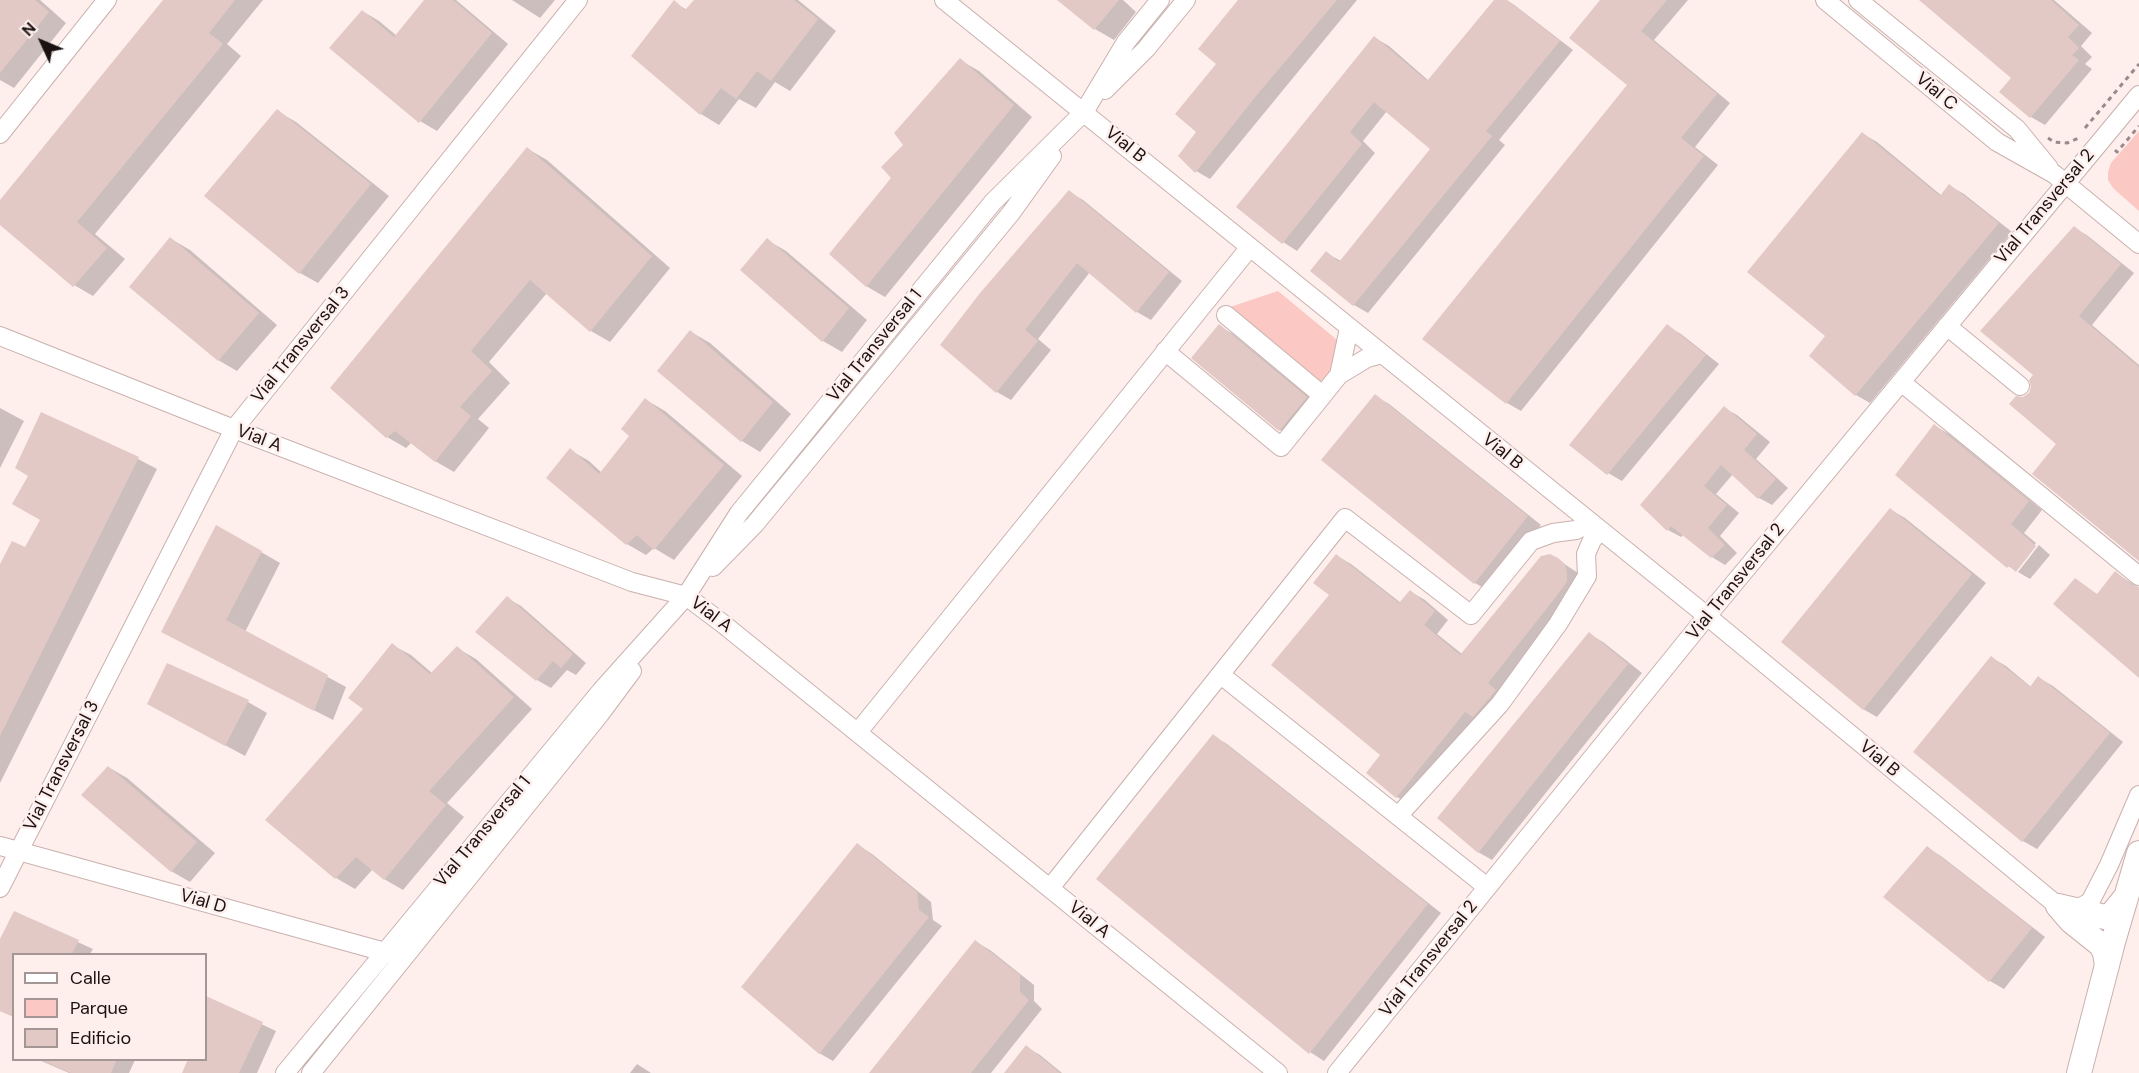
<!DOCTYPE html>
<style>
body{margin:0}
#map{position:relative;width:2139px;height:1073px;overflow:hidden;background:#feeeec;font-family:"DM Sans",sans-serif}
canvas{display:block}
.legend{position:absolute;left:12px;top:953px;width:195px;height:108px;box-sizing:border-box;background:#feeeec;border:2px solid #a39694;margin:0;padding:8px 10px;list-style:none;font-size:18px;color:#1a1211}
.legend li{display:flex;align-items:center;gap:12px;height:30px}
.legend b{width:30px;border:2px solid #a39694}
.north{position:absolute;left:12px;top:12px;width:60px;height:60px;-webkit-text-stroke:4px #feeeec;paint-order:stroke;rotate:314deg;font-size:16px;font-weight:700;line-height:24px;text-align:center;color:#1a1211}
.north::after{content:'';display:block;margin:auto;width:21px;height:27px;background:#1a1211;clip-path:polygon(50% 0,100% 100%,50% 72%,0 100%)}
</style>
<div id="map">
<canvas width="2139" height="1073"></canvas>
<ul class="legend">
<li><b style="height:8px;background:#fff"></b>Calle</li>
<li><b style="height:16px;background:#fbc8c3"></b>Parque</li>
<li><b style="height:16px;background:#e2c9c6"></b>Edificio</li>
</ul>
<div class="north">N</div>
</div>
<script>
const c = document.querySelector('canvas').getContext('2d');
c.lineJoin = 'round';
function paint(path, color) { c.fillStyle = color; c.fill(path, 'evenodd'); }
const toPath = rows => new Path2D(rows.map(r => 'M' + r).join(''));
function strokePath(path, color, width, dash) { c.strokeStyle = color; c.lineWidth = width; c.lineCap = dash ? 'butt' : 'round'; c.setLineDash(dash || []); c.stroke(path); }
function label(font, color, halo, rows, align = 'center') {
  c.font = font + ' "DM Sans",sans-serif'; c.lineWidth = 5; c.setLineDash([]); c.textBaseline = 'middle'; c.strokeStyle = halo; c.fillStyle = color; for (const [text, x, y, turn = 0] of rows) {
    c.save(); c.translate(x, y); c.rotate((+turn || 0) * Math.PI / 180); c.textAlign = isNaN(turn) ? turn : align; if (halo) c.strokeText(text, 0, 0); c.fillText(text, 0, 0); c.restore();
  }
}
paint(toPath([
 [2139,131,2139,211,2113,188,2108,180,2108,172,2111,163],
 [1278,291,1342,344,1335,375,1322,388,1224,309]
]), '#fbc8c3');
paint(toPath([
 [0,0,40,0,66,23,14,88,0,80],
 [165,0,263,0,227,44,241,56,95,234,125,259,93,296,74,285,0,223,0,202],
 [426,0,456,0,508,44,437,131,420,121,362,11,379,21,397,36],
 [512,0,555,0,540,18],
 [695,0,798,0,836,31,790,91,775,82,756,108,739,99,719,125,701,114,674,2,687,10],
 [1060,0,1123,0,1136,12,1114,40,1095,29],
 [1240,0,1357,0,1210,179,1196,171,1198,132,1218,64],
 [1496,0,1506,0,1513,4,1573,50,1499,140,1505,145,1368,313,1354,305,1312,270,1326,253,1341,261,1432,149,1387,111,1363,141,1375,153,1297,251,1283,242,1375,38,1389,46,1429,81],
 [1602,0,1688,0,1654,40,1730,103,1695,147,1718,165,1521,411,1507,403,1424,339,1629,84],
 [1922,0,2054,0,2092,33,2081,46,2092,57,2085,64,2092,69,2045,125,2031,117,2001,92,2013,78],
 [960,60,979,71,1032,117,885,297,866,286,893,178,905,145],
 [277,111,296,122,389,196,318,283,300,273],
 [1863,134,1877,142,1942,196,1950,186,1964,194,2012,232,1870,403,1856,395,1811,356,1827,336],
 [528,149,547,160,670,268,610,342,591,331,547,293,489,362,510,383,478,419,489,428,454,472,435,461,412,442,406,448,387,437],
 [1069,192,1083,200,1182,281,1151,320,1137,312,1090,272,1038,339,1051,350,1011,400,997,392,942,345],
 [2075,228,2088,236,2134,273,2092,325,2139,365,2139,561,2034,474,2058,443,2024,398,2030,394],
 [171,239,190,250,277,325,237,371,218,360],
 [767,240,786,251,867,320,842,352,823,341,743,270],
 [1219,326,1233,334,1320,406,1294,438,1280,430,1193,358],
 [1667,326,1681,334,1719,364,1622,481,1608,473],
 [691,332,710,343,791,414,760,452,742,441],
 [1375,396,1389,404,1541,525,1489,591,1475,583],
 [646,400,665,411,742,476,674,560,654,548,646,555,627,544,570,450,589,461,602,473,631,436],
 [0,408,24,421,0,468],
 [1724,408,1737,415,1770,442,1756,459,1788,488,1772,505,1759,498,1733,474,1716,494,1739,513,1720,536,1737,553,1725,565,1712,557,1684,534,1681,537,1668,530],
 [42,414,138,459,157,469,0,783,0,568,26,549,42,520,30,475],
 [1935,426,1949,434,2042,510,2024,533,2036,543,2015,570,2008,566],
 [1891,510,1905,518,1986,583,1877,717,1863,709],
 [2039,545,2050,555,2030,579,2018,572],
 [261,552,280,563,245,632,346,687,333,720,182,642],
 [1337,556,1351,564,1401,603,1411,592,1425,600,1448,620,1437,634,1462,654,1557,559,1578,573,1581,589,1411,805,1397,797,1331,595],
 [2116,573,2139,588,2139,675,2075,580,2098,595],
 [507,598,521,606,586,663,576,675,567,670,551,688,537,680],
 [1589,634,1603,642,1642,673,1492,860,1478,852],
 [392,645,411,655,432,673,457,648,476,659,532,709,447,803,464,817,403,890,384,879,373,869,355,889,336,878,365,709],
 [1992,658,2006,666,2031,687,2039,678,2053,686,2123,742,2037,849,2023,841,1915,751],
 [248,702,267,713,245,756,168,714],
 [1213,736,1227,744,1441,913,1324,1061,1310,1052,1098,879],
 [108,767,127,778,215,853,190,882,171,871],
 [858,845,872,854,931,902,933,920,942,926,833,1061,819,1053],
 [1927,848,1941,856,2045,937,2004,989,1990,981],
 [14,913,93,949,90,954,14,954,14,1017,0,1011,0,942],
 [976,942,990,950,1034,985,1034,1001,1042,1009,991,1073,871,1073],
 [206,998,276,1031,257,1073,183,1073,206,1060],
 [1026,1047,1040,1055,1062,1073,1006,1073],
 [39,1060,135,1060,129,1073,69,1073],
 [637,1064,651,1073,652,1073,630,1073]
]), '#0003');
paint(toPath([
 [0,0,35,0,49,12,0,73],
 [163,0,235,0,209,33,223,44,77,222,107,248,73,287,0,225,0,200],
 [424,0,453,0,492,33,419,123,329,48,362,10,394,37],
 [674,0,685,10,694,0,794,0,818,19,771,81,757,71,736,99,721,88,700,115,631,56],
 [1057,0,1119,0,1094,30],
 [1238,0,1337,0,1256,96,1195,173,1178,156,1196,132,1175,114,1216,64,1198,49],
 [1494,0,1507,0,1560,41,1486,131,1492,136,1353,306,1310,271,1326,251,1339,262,1430,149,1374,102,1350,132,1362,144,1282,244,1236,207,1374,36,1427,81],
 [1600,0,1667,0,1641,31,1717,94,1681,138,1704,156,1506,404,1422,339,1627,85,1569,38],
 [1919,0,2051,0,2079,25,2068,37,2079,48,2072,55,2079,60,2030,118,1999,92,2011,78],
 [960,58,1014,105,866,287,829,254,891,178,881,167,903,145,894,133],
 [277,109,371,184,299,274,204,196],
 [1862,132,1940,196,1949,184,1999,223,1855,396,1809,356,1825,336,1747,272],
 [527,147,652,256,590,332,530,280,471,351,492,371,460,407,471,416,435,462,395,431,386,438,330,388],
 [1069,190,1169,272,1136,313,1077,263,1025,330,1038,341,996,393,940,345,980,293],
 [2074,226,2121,264,2079,316,2139,367,2139,561,2032,474,2056,444,2009,404,2016,396,2023,397,2029,393,2031,387,2029,380,2033,375,1980,331],
 [170,237,259,313,218,361,129,287],
 [767,238,849,308,822,342,740,270],
 [1219,324,1307,397,1279,431,1191,358],
 [1667,324,1706,355,1607,475,1569,445],
 [690,330,773,402,741,442,657,371],
 [1375,394,1528,516,1474,584,1321,460],
 [645,398,724,465,654,550,637,535,626,545,546,478,570,448,599,474,629,436,621,429],
 [1724,406,1757,434,1744,450,1776,479,1758,499,1721,465,1704,486,1727,505,1708,528,1725,545,1711,558,1671,526,1667,531,1640,505],
 [41,412,139,457,0,736,0,564,12,541,25,547,40,520,12,504,28,476,15,468],
 [1934,424,2029,501,2011,524,2036,546,2016,572,2009,566,2007,568,1895,475],
 [1890,508,1972,574,1863,710,1781,642],
 [216,525,262,551,226,620,328,675,314,711,161,632],
 [1336,554,1399,603,1410,590,1435,611,1424,625,1460,655,1541,556,1550,554,1558,558,1565,564,1567,572,1567,581,1562,589,1488,683,1496,690,1473,717,1465,712,1396,798,1366,773,1380,755,1271,665,1329,595,1313,583],
 [2115,571,2132,585,2139,587,2139,678,2053,604,2075,578,2097,594],
 [507,596,573,654,561,668,553,661,536,681,475,632],
 [1589,632,1628,664,1478,853,1437,818],
 [392,643,430,674,457,646,514,697,429,791,446,805,384,880,356,857,335,879,265,820,363,709,348,698],
 [1991,656,2030,687,2038,676,2110,733,2022,842,1913,752],
 [167,663,249,700,225,746,147,704],
 [1213,734,1428,904,1309,1054,1096,879],
 [108,766,197,842,171,872,81,795],
 [857,843,917,892,919,910,929,917,819,1054,741,987],
 [1927,846,2032,928,1989,982,1883,897],
 [14,911,79,940,72,954,14,954,14,1017,0,1011,0,939],
 [975,940,1020,975,1020,992,1029,1000,971,1073,869,1073],
 [206,996,263,1022,239,1073,182,1073,188,1059,206,1059],
 [1026,1045,1060,1073,1004,1073],
 [39,1059,117,1059,111,1073,71,1073]
]), '#e2c9c6');
const minor = toPath([
 [944,0,1707,616,2058,906,2079,908,2090,902,2109,865,2139,795],
 [1825,0,1997,142,2054,174,2139,244],
 [1858,0,2017,129,2049,168],
 [1105,90,1146,49,1186,0],
 [0,134,107,0],
 [1226,315,1322,395],
 [1947,326,2020,386],
 [0,336,234,429,632,582,686,596,722,623,1278,1073],
 [1165,351,1281,447,1339,375,1367,358,1382,354],
 [1339,375,1349,328],
 [1901,382,2139,576],
 [713,567,755,524,1011,213,1052,156],
 [1221,675,1487,887],
 [858,732,1250,247],
 [1398,816,1500,704,1558,624,1587,576,1586,554,1592,540,1600,531],
 [0,846,392,954],
 [0,888,234,429,578,0],
 [1050,888,1345,518,1471,615,1531,541,1553,533,1576,530,1589,523],
 [285,1073,601,691,686,596,739,513,993,202,1084,112,1126,42,1160,0],
 [311,1073,600,714,632,671],
 [1337,1073,1707,616,2139,95]
]);
const major = toPath([
 [2058,906,2071,921,2101,945,2105,953,2107,966],
 [2058,906,2105,917,2112,914,2125,898],
 [2079,1073,2113,942,2139,853]
]);
strokePath(minor, '#c9b1ae', 20);
strokePath(major, '#c9b1ae', 26);
strokePath(toPath([
 [2085,128,2139,64],
 [2048,138,2054,142,2067,143,2081,137],
 [2115,150,2117,152,2139,126]
]), '#988b8a', 3, [4.5, 4.5]);
strokePath(minor, '#fff', 18);
strokePath(major, '#fff', 24);
label('18px', '#1a1211', '#feeeec', [
 ["Vial C",1936,92,40],
 ["Vial B",1125,145,39],
 ["Vial Transversal 2",2045,207,-50],
 ["Vial Transversal 3",301,345,-51],
 ["Vial Transversal 1",875,346,-51],
 ["Vial A",259,439,21],
 ["Vial B",1502,452,39],
 ["Vial Transversal 2",1736,582,-51],
 ["Vial A",711,615,37],
 ["Vial B",1879,759,40],
 ["Vial Transversal 3",62,766,-63],
 ["Vial Transversal 1",483,832,-50],
 ["Vial D",203,902,16],
 ["Vial A",1089,920,39],
 ["Vial Transversal 2",1429,959,-51]
]);
</script>
